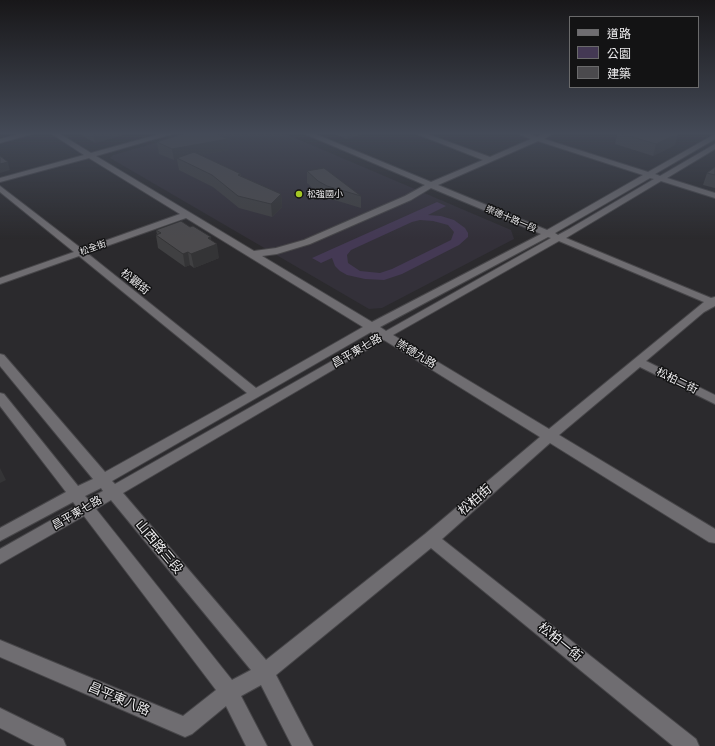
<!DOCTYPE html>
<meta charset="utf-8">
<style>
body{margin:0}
#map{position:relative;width:715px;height:746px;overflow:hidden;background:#2b2a2d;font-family:Raleway,"Noto Sans TC",sans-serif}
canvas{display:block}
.legend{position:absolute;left:569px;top:16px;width:130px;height:72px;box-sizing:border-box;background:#131314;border:1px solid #6a6a6b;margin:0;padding:5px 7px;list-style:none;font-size:12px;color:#edecee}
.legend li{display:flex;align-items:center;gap:8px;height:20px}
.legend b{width:20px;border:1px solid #6a6a6b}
</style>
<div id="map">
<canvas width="715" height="746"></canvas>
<ul class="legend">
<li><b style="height:5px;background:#6f6d71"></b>道路</li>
<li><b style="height:11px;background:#443954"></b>公園</li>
<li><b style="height:11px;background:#4b4a4d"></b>建築</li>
</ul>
</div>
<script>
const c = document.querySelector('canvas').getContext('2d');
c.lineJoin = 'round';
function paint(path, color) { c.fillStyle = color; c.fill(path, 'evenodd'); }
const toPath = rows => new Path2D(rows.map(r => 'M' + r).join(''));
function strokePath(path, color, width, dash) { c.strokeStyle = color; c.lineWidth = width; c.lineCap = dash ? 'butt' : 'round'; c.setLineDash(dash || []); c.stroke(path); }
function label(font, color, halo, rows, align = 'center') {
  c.font = font + ' Raleway,"Noto Sans TC",sans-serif'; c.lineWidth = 3; c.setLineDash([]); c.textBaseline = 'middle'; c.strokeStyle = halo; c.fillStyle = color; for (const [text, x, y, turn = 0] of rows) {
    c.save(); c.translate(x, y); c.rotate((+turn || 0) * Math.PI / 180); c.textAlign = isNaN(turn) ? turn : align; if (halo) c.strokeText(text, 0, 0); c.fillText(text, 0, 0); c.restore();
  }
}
paint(toPath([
 [187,134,286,134,511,230,514,239,382,308,369,309,110,158,113,155]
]), '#333039');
paint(toPath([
 [437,202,446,206,428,215,441,216,454,220,465,228,468,233,468,237,459,245,402,274,384,280,365,279,347,275,340,271,335,266,332,258,321,263,312,258],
 [420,220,433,221,448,225,454,232,451,240,392,269,380,273,360,271,348,263,347,255,351,250,412,222]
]), '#443954');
const minor = toPath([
 [19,134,32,134,0,143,0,139,19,134],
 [52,134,60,134,91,153,160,134,172,134,96,156,254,251,276,248,304,240,405,196,425,185,305,134,315,134,431,182,483,160,417,134,427,134,490,157,531,139,519,134,530,134,537,137,543,134,552,134,544,139,648,172,715,134,715,139,655,174,660,176,715,144,715,149,667,178,715,193,715,198,661,181,566,238,711,298,715,297,715,306,704,312,646,361,715,395,715,404,640,367,559,435,715,529,715,543,709,542,550,443,442,539,696,739,699,746,673,746,431,548,276,675,313,746,292,746,261,685,241,696,267,746,246,746,226,706,192,734,185,737,0,657,0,640,183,716,216,690,84,516,0,564,0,549,76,506,73,502,0,541,0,528,66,492,0,406,0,393,4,394,78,486,93,479,0,366,0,354,4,355,105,472,247,393,79,256,0,284,0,278,74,252,0,192,0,186,82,249,180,214,89,158,0,182,0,178,84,155,52,134],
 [538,141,643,175,547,230,438,185,538,141],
 [650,178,654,179,569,229,558,235,555,233,650,178],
 [431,188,541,234,372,322,262,256,277,254,310,244,411,200,431,188],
 [186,218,363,327,256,388,87,253,186,218],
 [548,237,551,238,386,331,380,327,548,237],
 [559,241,704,302,549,429,393,335,559,241],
 [371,332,376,336,115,484,112,481,371,332],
 [384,340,540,437,425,534,266,660,123,493,384,340],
 [101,488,103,491,88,499,85,496,101,488],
 [111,500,251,670,232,680,96,509,111,500],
 [0,708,63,739,66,746,35,746,0,728,0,708]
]);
strokePath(minor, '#474649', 2);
paint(minor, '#6f6d71');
paint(toPath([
 [80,134,127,134,95,143],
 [334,134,363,134,347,139],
 [617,134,678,134,675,145,653,156,615,144],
 [228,139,229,150,201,155,241,174,241,176,281,194,282,207,272,217,239,208,213,187,179,170,177,160,174,160,159,154,157,142],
 [715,167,715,188,703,185,707,173],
 [307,171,361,196,361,208,328,198,319,194,307,183],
 [190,227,211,237,211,240,219,258,194,268,190,265,185,267,158,248,156,235,157,234,156,230]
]), '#404042');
paint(toPath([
 [93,134,127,134,95,143],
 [347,134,363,134,347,139],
 [677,134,678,134,675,145,653,156,656,144],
 [228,139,229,150,179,159,177,158,177,160,174,160,172,149],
 [8,162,10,170,0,173,0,164],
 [281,194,282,207,272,217,271,204],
 [211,237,212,246,217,244,219,258,194,268,191,254,208,238],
 [188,252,190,265,185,267,183,254],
 [0,468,6,480,0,483]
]), '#343436');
const building = toPath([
 [183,134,216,134,228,139,172,149,157,142,183,134],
 [622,134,677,134,656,144,622,134],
 [194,152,241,174,238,175,281,194,271,204,238,196,212,175,177,158,194,152],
 [0,156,8,162,0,164,0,156],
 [715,167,715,175,707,173,715,167],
 [324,168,361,196,327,186,318,181,307,171,324,168],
 [181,221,190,227,193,226,211,237,208,238,217,244,191,254,188,252,183,254,156,235,161,233,156,230,181,221]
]);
paint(building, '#4b4a4d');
strokePath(building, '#343436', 1);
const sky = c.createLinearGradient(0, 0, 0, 239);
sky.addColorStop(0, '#181719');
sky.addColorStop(0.56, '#444a57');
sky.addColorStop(1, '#444a5700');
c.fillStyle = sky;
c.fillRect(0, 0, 715, 239);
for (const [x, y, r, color] of [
 [299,194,4,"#a4c824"]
]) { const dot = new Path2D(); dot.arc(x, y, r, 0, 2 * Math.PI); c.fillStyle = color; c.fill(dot); strokePath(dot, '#131314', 1.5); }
label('9px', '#edecee', '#131314', [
 ["松強國小",307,194]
], 'left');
label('9px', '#edecee', '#131314', [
 ["崇德十路一段",511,219,23],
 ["松全街",93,248,-20]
]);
label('11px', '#edecee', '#131314', [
 ["松觀街",135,282,39],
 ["昌平東七路",357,351,-30],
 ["崇德九路",416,354,31],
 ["松柏二街",677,381,26],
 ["昌平東七路",77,513,-30]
]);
label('13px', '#edecee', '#131314', [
 ["松柏街",475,500,-41],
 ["山西路三段",159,547,50],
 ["松柏一街",560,642,39],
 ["昌平東八路",119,699,23]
]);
</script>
